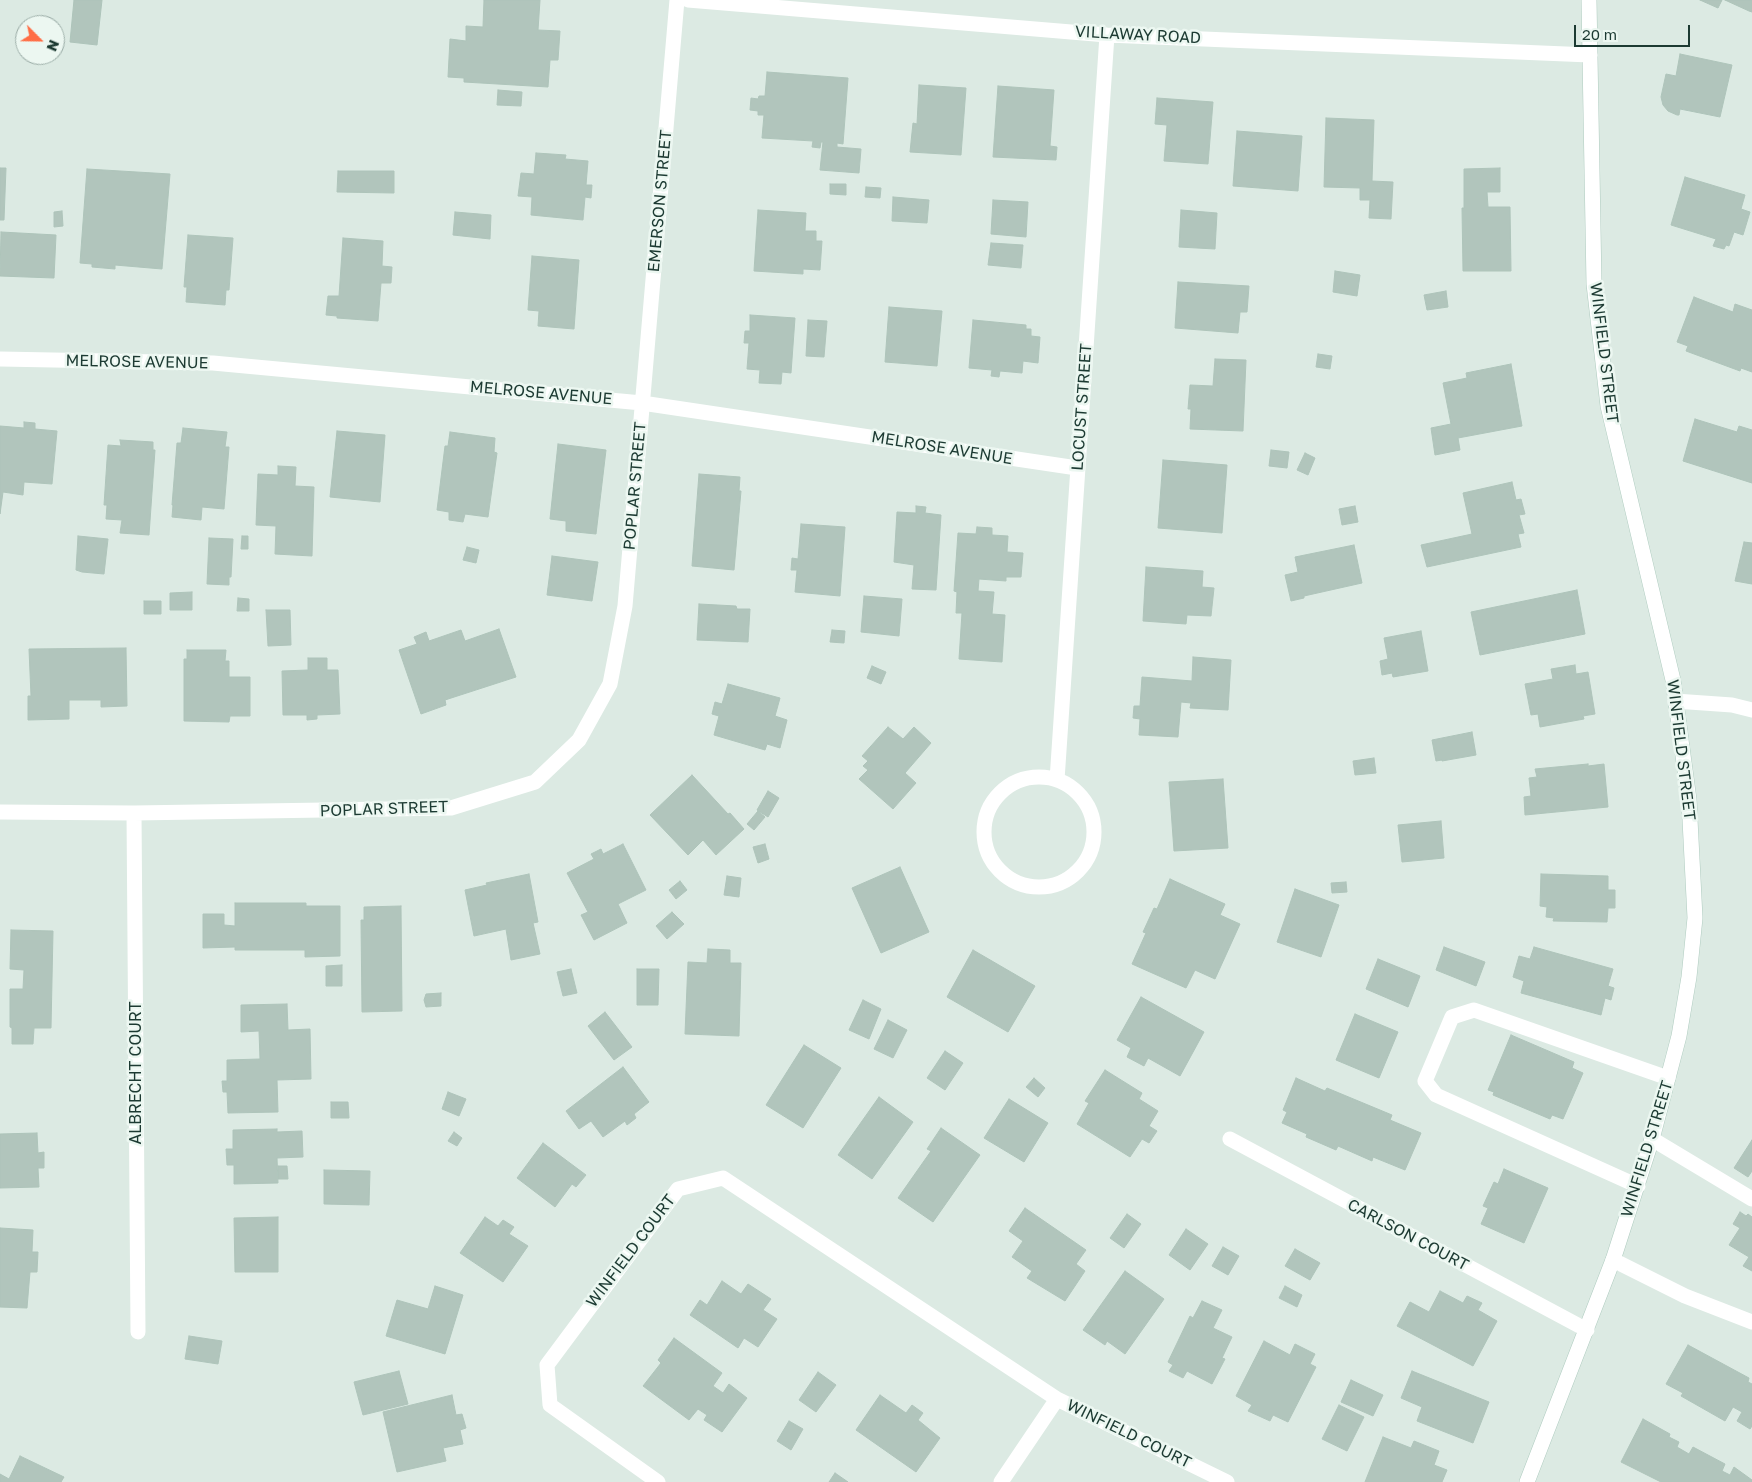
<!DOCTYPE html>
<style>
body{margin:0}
#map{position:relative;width:1752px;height:1482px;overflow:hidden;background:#dceae3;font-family:"Golos Text",sans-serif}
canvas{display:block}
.north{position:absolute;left:15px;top:15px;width:50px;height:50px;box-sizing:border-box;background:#ecf7f1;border:1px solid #99aba5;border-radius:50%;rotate:113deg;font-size:14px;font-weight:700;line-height:20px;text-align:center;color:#1c3a32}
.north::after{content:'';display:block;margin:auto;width:18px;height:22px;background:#ff6d45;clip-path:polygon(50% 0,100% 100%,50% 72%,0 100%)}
.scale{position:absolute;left:1574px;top:25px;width:116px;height:22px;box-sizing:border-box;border:2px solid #1c3a32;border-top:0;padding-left:6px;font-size:15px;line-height:18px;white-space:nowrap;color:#1c3a32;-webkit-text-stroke:4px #ecf7f1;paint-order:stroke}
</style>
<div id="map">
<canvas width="1752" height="1482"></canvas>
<div class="north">N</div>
<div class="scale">20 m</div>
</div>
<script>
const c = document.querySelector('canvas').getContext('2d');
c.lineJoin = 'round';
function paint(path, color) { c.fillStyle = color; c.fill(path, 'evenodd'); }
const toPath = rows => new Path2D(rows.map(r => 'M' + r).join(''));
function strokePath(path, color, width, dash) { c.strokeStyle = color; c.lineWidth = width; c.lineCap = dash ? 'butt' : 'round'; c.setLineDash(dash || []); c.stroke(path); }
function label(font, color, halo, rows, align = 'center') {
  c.font = font + ' "Golos Text",sans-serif'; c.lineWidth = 5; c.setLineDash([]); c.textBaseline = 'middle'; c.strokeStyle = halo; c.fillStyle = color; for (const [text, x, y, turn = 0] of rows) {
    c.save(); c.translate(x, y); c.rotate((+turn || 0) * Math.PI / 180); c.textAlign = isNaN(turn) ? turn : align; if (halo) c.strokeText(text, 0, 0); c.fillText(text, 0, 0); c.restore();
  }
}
const building = toPath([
 [74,0,102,0,97,45,70,42,74,0],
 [484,0,540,0,538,30,560,31,558,60,550,60,548,87,464,82,464,78,448,77,450,39,466,41,466,26,483,27,484,0],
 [1700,0,1722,0,1718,8,1700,0],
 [1725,0,1752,0,1752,12,1749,11,1725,0],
 [1680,54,1732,65,1720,117,1680,109,1679,115,1677,115,1668,111,1663,105,1661,97,1666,74,1676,76,1680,54],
 [767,72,848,78,843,144,837,143,837,147,861,149,859,173,820,170,823,142,821,142,820,148,812,147,813,141,762,138,764,115,758,115,758,111,750,110,751,98,758,99,759,96,765,96,767,72],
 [919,85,966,88,961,155,910,152,913,123,917,124,919,85],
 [998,86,1054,90,1050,146,1057,147,1056,160,993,157,998,86],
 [498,90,522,92,521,106,497,105,498,90],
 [1157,98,1213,102,1208,164,1164,161,1167,125,1155,124,1157,98],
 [1326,118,1374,120,1372,181,1393,182,1391,219,1369,218,1370,200,1360,200,1360,188,1324,187,1326,118],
 [1237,131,1302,136,1298,191,1233,186,1237,131],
 [536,153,566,155,565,159,588,161,586,185,592,185,591,198,585,197,583,220,531,215,532,197,518,196,521,173,534,174,536,153],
 [0,168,6,168,4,220,0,220,0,168],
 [1500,168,1500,192,1487,192,1488,207,1510,207,1511,271,1463,271,1462,208,1464,208,1464,169,1500,168],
 [87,169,170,174,162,269,115,265,115,269,92,267,92,264,80,263,87,169],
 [338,171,394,171,394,193,337,192,338,171],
 [1685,177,1745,195,1741,209,1750,212,1743,235,1734,232,1729,246,1726,245,1724,249,1713,246,1716,239,1671,225,1685,177],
 [830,184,846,184,846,195,830,194,830,184],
 [866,187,881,188,880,198,865,197,866,187],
 [893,197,929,200,927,223,892,221,893,197],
 [993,200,1028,202,1026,237,991,234,993,200],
 [758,210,806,213,805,231,816,231,816,241,822,241,820,270,803,269,803,274,754,271,758,210],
 [1181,210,1217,213,1215,249,1179,247,1181,210],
 [62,211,63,226,54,227,54,212,62,211],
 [455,212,491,215,490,239,453,235,455,212],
 [1,232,56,235,54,278,0,276,1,232],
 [188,235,233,238,229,290,226,290,225,305,186,302,187,287,184,287,188,235],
 [343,238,383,241,382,266,392,267,391,283,381,283,378,321,337,318,337,316,326,315,328,296,339,296,343,238],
 [991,243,1023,245,1021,268,988,265,991,243],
 [532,256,579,260,574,329,538,326,539,311,528,310,532,256],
 [1335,271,1360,275,1357,296,1333,292,1335,271],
 [1178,282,1249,286,1247,312,1240,312,1238,333,1175,328,1178,282],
 [1446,291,1448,307,1427,310,1424,295,1446,291],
 [1694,297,1733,312,1735,304,1752,310,1752,372,1741,368,1740,371,1686,351,1688,346,1677,342,1694,297],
 [889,307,942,311,937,366,885,362,889,307],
 [750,315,795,318,791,373,782,372,781,384,759,383,760,370,747,369,749,343,744,343,745,331,750,331,750,315],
 [808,320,827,321,824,357,806,356,808,320],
 [973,320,1026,325,1026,329,1031,329,1031,336,1040,337,1038,363,1023,361,1022,373,1000,371,999,377,991,376,992,370,969,368,973,320],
 [1318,354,1332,356,1330,369,1316,367,1318,354],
 [1215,359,1246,360,1243,431,1190,429,1191,409,1188,409,1190,385,1213,386,1215,359],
 [1511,364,1522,426,1458,438,1460,450,1435,455,1431,428,1451,424,1443,383,1467,378,1466,373,1511,364],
 [1695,419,1737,432,1739,426,1752,430,1752,483,1683,461,1695,419],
 [24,422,35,423,35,429,57,431,52,484,24,482,23,495,3,492,0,514,0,426,24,428,24,422],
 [183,428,227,432,225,447,229,447,224,509,202,507,201,520,172,517,173,505,172,505,177,443,181,443,183,428],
 [337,431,385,435,380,502,330,497,337,431],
 [450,432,495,438,494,452,497,453,488,517,465,514,463,522,449,520,449,512,437,510,445,446,448,446,450,432],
 [120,440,153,442,153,450,155,450,149,535,120,533,122,520,106,519,107,505,104,505,108,445,121,446,120,440],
 [558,444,606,450,596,534,566,531,566,521,550,519,558,444],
 [1271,450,1289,452,1287,468,1269,466,1271,450],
 [1305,453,1315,458,1308,475,1297,470,1305,453],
 [1163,460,1227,465,1222,533,1158,528,1163,460],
 [278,466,296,467,295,486,314,487,312,556,275,554,276,526,256,525,258,474,278,475,278,466],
 [699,474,740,477,739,491,741,491,734,570,692,566,699,474],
 [1512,482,1516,500,1521,499,1525,514,1519,515,1524,533,1518,534,1521,547,1427,567,1421,545,1472,534,1463,493,1512,482],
 [916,506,926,507,925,513,941,515,936,590,912,589,914,565,894,562,897,512,916,513,916,506],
 [1355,506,1358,522,1342,525,1339,509,1355,506],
 [801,524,845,527,840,596,795,592,797,570,791,570,792,558,798,559,801,524],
 [977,527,992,528,992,535,1008,536,1007,552,1023,553,1021,577,1006,577,1006,581,979,579,978,591,994,592,992,614,1005,615,1002,662,959,659,962,613,956,613,957,592,954,591,958,533,976,534,977,527],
 [78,536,108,539,104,574,82,572,76,570,78,536],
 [242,536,248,536,248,549,241,549,242,536],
 [209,538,233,539,231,577,229,577,229,585,207,584,209,538],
 [1744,542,1752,543,1752,584,1735,581,1744,542],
 [1354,545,1362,583,1304,596,1304,598,1291,601,1285,575,1298,572,1295,557,1354,545],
 [467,547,479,550,476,563,463,560,467,547],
 [552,556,598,562,592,601,547,595,552,556],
 [1146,567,1203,571,1202,587,1214,588,1211,616,1187,615,1186,624,1143,621,1146,567],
 [1577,590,1585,634,1480,655,1471,612,1577,590],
 [192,592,192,610,170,610,170,593,192,592],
 [864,596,902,599,899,636,861,632,864,596],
 [238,598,249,599,249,611,237,611,238,598],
 [144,601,161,601,161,614,144,614,144,601],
 [699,604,736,606,737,609,750,609,748,642,697,640,699,604],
 [266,610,290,610,291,645,268,646,266,610],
 [499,629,516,677,445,700,446,705,421,714,399,650,417,644,414,637,426,632,429,641,461,630,465,641,499,629],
 [832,630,845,631,844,643,830,642,832,630],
 [1421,631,1428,671,1393,677,1392,673,1382,675,1380,661,1388,659,1384,638,1421,631],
 [126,648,127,706,101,707,101,700,69,700,69,719,28,720,28,696,31,696,29,649,126,648],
 [187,650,226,650,225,661,229,661,229,677,250,677,250,716,230,716,229,722,184,721,184,659,187,659,187,650],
 [1193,657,1231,660,1228,710,1190,708,1191,703,1181,702,1178,737,1139,735,1140,719,1133,718,1134,706,1140,706,1142,677,1192,681,1193,657],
 [308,658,327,658,327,670,338,670,340,714,317,715,317,719,307,720,307,715,283,715,282,671,308,670,308,658],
 [1575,665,1576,674,1588,672,1595,714,1583,716,1584,719,1540,727,1538,714,1531,715,1525,684,1553,679,1551,669,1575,665],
 [872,666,886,672,881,684,867,678,872,666],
 [728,684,780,698,775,716,787,720,780,748,767,744,765,750,714,735,719,716,712,714,715,702,722,704,728,684],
 [888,727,903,739,914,727,931,743,905,773,916,783,893,809,859,779,868,770,863,766,868,761,862,756,888,727],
 [1472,732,1476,755,1442,761,1442,760,1436,761,1432,740,1472,732],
 [1374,758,1376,773,1355,775,1353,761,1374,758],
 [1588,764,1588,766,1604,764,1608,807,1525,815,1524,797,1531,796,1529,778,1537,777,1535,769,1588,764],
 [692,775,728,814,730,813,744,829,716,855,703,840,688,855,650,815,692,775],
 [1223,779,1228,848,1174,851,1169,782,1223,779],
 [768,791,779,798,768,817,757,810,768,791],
 [758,811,765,817,754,830,747,824,758,811],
 [1441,821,1444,858,1402,862,1398,825,1441,821],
 [623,844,646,890,618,904,627,923,594,940,581,915,588,912,567,873,594,859,591,854,601,849,603,854,623,844],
 [765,844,769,859,758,863,753,847,765,844],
 [900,867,929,932,881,953,852,888,900,867],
 [529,874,538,922,533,923,540,954,511,960,506,929,474,936,465,890,487,885,486,883,529,874],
 [1541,874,1608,876,1608,890,1615,890,1615,908,1608,908,1607,922,1553,921,1554,918,1546,917,1547,907,1540,906,1541,874],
 [727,876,741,878,739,897,724,895,727,876],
 [1170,879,1225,904,1220,915,1240,924,1215,979,1195,970,1186,988,1132,964,1146,933,1143,932,1154,908,1157,909,1170,879],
 [680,881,687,890,676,899,669,890,680,881],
 [1346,882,1347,892,1332,893,1331,883,1346,882],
 [1295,889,1339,905,1321,957,1277,942,1295,889],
 [235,903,306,903,306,906,340,906,340,956,305,957,305,950,235,950,235,947,203,948,203,914,224,914,224,925,235,926,235,903],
 [401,906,402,1011,362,1012,361,920,364,920,364,907,401,906],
 [672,912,684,924,667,939,656,926,672,912],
 [11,930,53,931,51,1028,34,1028,33,1044,12,1044,12,1028,10,1027,10,989,23,989,24,970,10,969,11,930],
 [1444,947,1485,962,1476,986,1436,970,1444,947],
 [1534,947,1613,969,1608,986,1614,988,1611,1000,1605,998,1601,1015,1521,993,1524,981,1513,977,1519,956,1530,959,1534,947],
 [708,949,730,950,730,963,741,963,739,1036,685,1034,688,962,707,963,708,949],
 [973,950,1035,986,1008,1032,947,997,973,950],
 [1378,959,1420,976,1408,1007,1366,989,1378,959],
 [342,965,342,986,326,986,326,966,342,965],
 [571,969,577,993,563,996,557,972,571,969],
 [637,969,659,969,658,1005,637,1005,637,969],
 [441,993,441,1006,426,1007,424,1000,426,994,441,993],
 [1141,997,1204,1032,1180,1076,1148,1058,1144,1066,1127,1057,1131,1048,1117,1040,1141,997],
 [863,1000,881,1009,869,1039,849,1030,863,1000],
 [287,1004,288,1030,310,1029,311,1079,277,1080,278,1112,228,1113,227,1092,223,1092,222,1081,227,1081,227,1060,260,1059,259,1031,241,1032,241,1005,287,1004],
 [605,1012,632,1047,614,1060,588,1026,605,1012],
 [1355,1014,1398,1032,1379,1078,1336,1060,1355,1014],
 [888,1020,907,1030,893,1058,874,1049,888,1020],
 [1511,1035,1574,1062,1572,1068,1583,1073,1563,1119,1552,1115,1550,1119,1493,1095,1494,1092,1488,1090,1511,1035],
 [804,1045,841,1068,803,1128,766,1105,804,1045],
 [945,1051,963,1063,945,1090,927,1078,945,1051],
 [623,1067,649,1102,634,1114,636,1118,627,1125,625,1121,603,1137,591,1121,579,1129,566,1111,623,1067],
 [1105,1070,1142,1093,1139,1099,1158,1111,1149,1126,1157,1131,1149,1143,1142,1139,1130,1157,1077,1124,1089,1103,1085,1101,1105,1070],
 [1034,1078,1045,1088,1038,1097,1026,1087,1034,1078],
 [1296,1078,1325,1091,1327,1088,1392,1115,1390,1120,1421,1133,1405,1170,1373,1157,1372,1161,1338,1146,1336,1150,1306,1137,1307,1134,1282,1123,1287,1112,1283,1110,1296,1078],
 [448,1092,466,1099,459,1116,442,1109,448,1092],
 [879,1097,913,1122,872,1179,838,1155,879,1097],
 [1009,1099,1048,1123,1024,1162,984,1138,1009,1099],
 [331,1102,348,1102,349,1118,331,1118,331,1102],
 [941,1128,980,1155,933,1222,898,1198,931,1151,927,1149,941,1128],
 [277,1129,277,1132,302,1131,303,1157,277,1158,278,1183,234,1184,234,1165,227,1165,226,1149,233,1149,233,1130,277,1129],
 [454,1132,462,1138,457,1146,448,1141,454,1132],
 [37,1133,38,1153,44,1152,44,1168,38,1168,39,1187,0,1188,0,1134,37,1133],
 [1752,1140,1752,1171,1748,1177,1734,1168,1752,1140],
 [543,1143,586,1175,576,1187,572,1184,555,1207,517,1178,543,1143],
 [278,1166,287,1166,288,1179,278,1179,278,1166],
 [1504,1169,1548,1188,1524,1243,1481,1224,1488,1208,1483,1206,1494,1182,1498,1184,1504,1169],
 [324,1170,370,1171,369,1205,324,1204,324,1170],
 [1025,1208,1086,1250,1076,1264,1085,1271,1065,1301,1027,1278,1032,1271,1012,1257,1023,1241,1009,1231,1025,1208],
 [1740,1212,1746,1216,1748,1214,1752,1217,1752,1271,1743,1266,1749,1257,1729,1245,1740,1228,1733,1224,1740,1212],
 [1127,1214,1141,1224,1124,1248,1110,1238,1127,1214],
 [278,1217,278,1272,235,1272,234,1218,278,1217],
 [485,1217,498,1226,503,1220,514,1227,509,1234,528,1246,503,1282,460,1253,485,1217],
 [0,1228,33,1230,32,1252,38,1252,37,1272,30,1272,27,1308,0,1307,0,1228],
 [1186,1229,1208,1244,1190,1270,1169,1255,1186,1229],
 [1223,1247,1239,1256,1228,1275,1212,1266,1223,1247],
 [1295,1249,1320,1263,1310,1280,1285,1266,1295,1249],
 [1125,1271,1164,1299,1125,1354,1107,1341,1105,1345,1083,1330,1125,1271],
 [722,1281,741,1294,748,1284,771,1299,763,1310,777,1319,758,1347,744,1338,738,1348,690,1315,700,1300,707,1305,722,1281],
 [435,1286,463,1295,445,1354,386,1336,397,1300,428,1309,435,1286],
 [1285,1286,1302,1295,1297,1307,1279,1298,1285,1286],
 [1440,1291,1463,1303,1467,1296,1482,1303,1478,1310,1497,1321,1473,1366,1397,1326,1410,1302,1429,1312,1440,1291],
 [1202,1301,1222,1310,1213,1328,1232,1337,1222,1358,1225,1359,1212,1384,1187,1371,1183,1378,1169,1371,1173,1365,1168,1362,1190,1316,1193,1318,1202,1301],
 [189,1336,222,1341,218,1364,185,1359,189,1336],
 [674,1338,722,1373,713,1386,723,1393,729,1384,747,1398,722,1432,704,1420,707,1415,698,1409,689,1420,643,1386,661,1363,658,1360,674,1338],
 [1264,1341,1290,1355,1295,1344,1315,1354,1310,1364,1316,1367,1288,1422,1273,1415,1270,1421,1248,1411,1252,1405,1236,1396,1264,1341],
 [1688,1345,1749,1378,1748,1382,1752,1384,1752,1426,1750,1429,1737,1421,1742,1412,1733,1407,1725,1421,1681,1396,1683,1393,1666,1384,1688,1345],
 [399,1371,408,1404,363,1415,354,1382,399,1371],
 [1412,1371,1489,1402,1473,1443,1417,1421,1422,1407,1401,1398,1412,1371],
 [818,1372,836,1385,816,1412,799,1400,818,1372],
 [1351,1380,1383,1395,1373,1416,1341,1402,1351,1380],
 [452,1395,456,1415,462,1414,466,1428,460,1430,463,1444,443,1448,446,1461,397,1472,383,1412,452,1395],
 [880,1395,906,1413,912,1405,923,1413,918,1420,940,1438,916,1472,856,1430,880,1395],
 [1339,1405,1364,1417,1347,1451,1322,1439,1339,1405],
 [1643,1419,1670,1434,1669,1437,1679,1442,1677,1447,1689,1454,1693,1447,1725,1464,1722,1471,1730,1475,1734,1467,1752,1480,1752,1482,1661,1482,1621,1462,1643,1419],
 [789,1421,803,1429,791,1450,777,1441,789,1421],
 [1383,1437,1411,1448,1414,1441,1439,1451,1434,1465,1447,1470,1442,1482,1365,1482,1383,1437],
 [20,1456,64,1477,61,1482,0,1482,0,1474,9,1479,20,1456],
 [835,1473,848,1482,829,1482,835,1473]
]);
paint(building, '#b1c5bc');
strokePath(building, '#aec4ba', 1);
const secondary = toPath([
 [1527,1482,1613,1260,1652,1139,1679,1036,1689,977,1695,918,1689,800,1673,680,1608,406,1594,284,1589,0]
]);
strokePath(secondary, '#aecbbf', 16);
strokePath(toPath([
 [1675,701,1732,705,1752,710],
 [1652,1139,1752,1199],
 [1638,1186,1436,1095,1425,1081,1452,1017,1474,1010,1668,1078],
 [1613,1260,1685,1296,1752,1322]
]), '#fff', 15);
strokePath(toPath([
 [688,0,1107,35,1590,55],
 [0,359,213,363,642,403,1077,468],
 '984 832a55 55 0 1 1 110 0a55 55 0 1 1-110 0Z',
 [1057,780,1107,35],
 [0,812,134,813,451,808,535,782,579,740,610,684,625,606,677,0],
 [134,813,138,1332],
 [1230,1139,1587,1330],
 [1057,1399,1227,1482],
 [658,1482,550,1405,547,1365,678,1189,723,1178,1057,1399,1001,1482]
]), '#fff', 15);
strokePath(secondary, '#fff', 15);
label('16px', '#1c3a32', '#ecf7f1', [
 ["VILLAWAY ROAD",1138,35,3],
 ["EMERSON STREET",660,201,-85],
 ["WINFIELD STREET",1604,353,83],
 ["MELROSE AVENUE",137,362,1],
 ["MELROSE AVENUE",541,393,5],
 ["LOCUST STREET",1082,407,-86],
 ["MELROSE AVENUE",942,448,9],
 ["POPLAR STREET",635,486,-85],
 ["WINFIELD STREET",1681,750,83],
 ["POPLAR STREET",384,809,-2],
 ["ALBRECHT COURT",136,1073,-90],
 ["WINFIELD STREET",1647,1149,-73],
 ["CARLSON COURT",1408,1235,28],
 ["WINFIELD COURT",631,1251,-53],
 ["WINFIELD COURT",1129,1434,26]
]);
</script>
